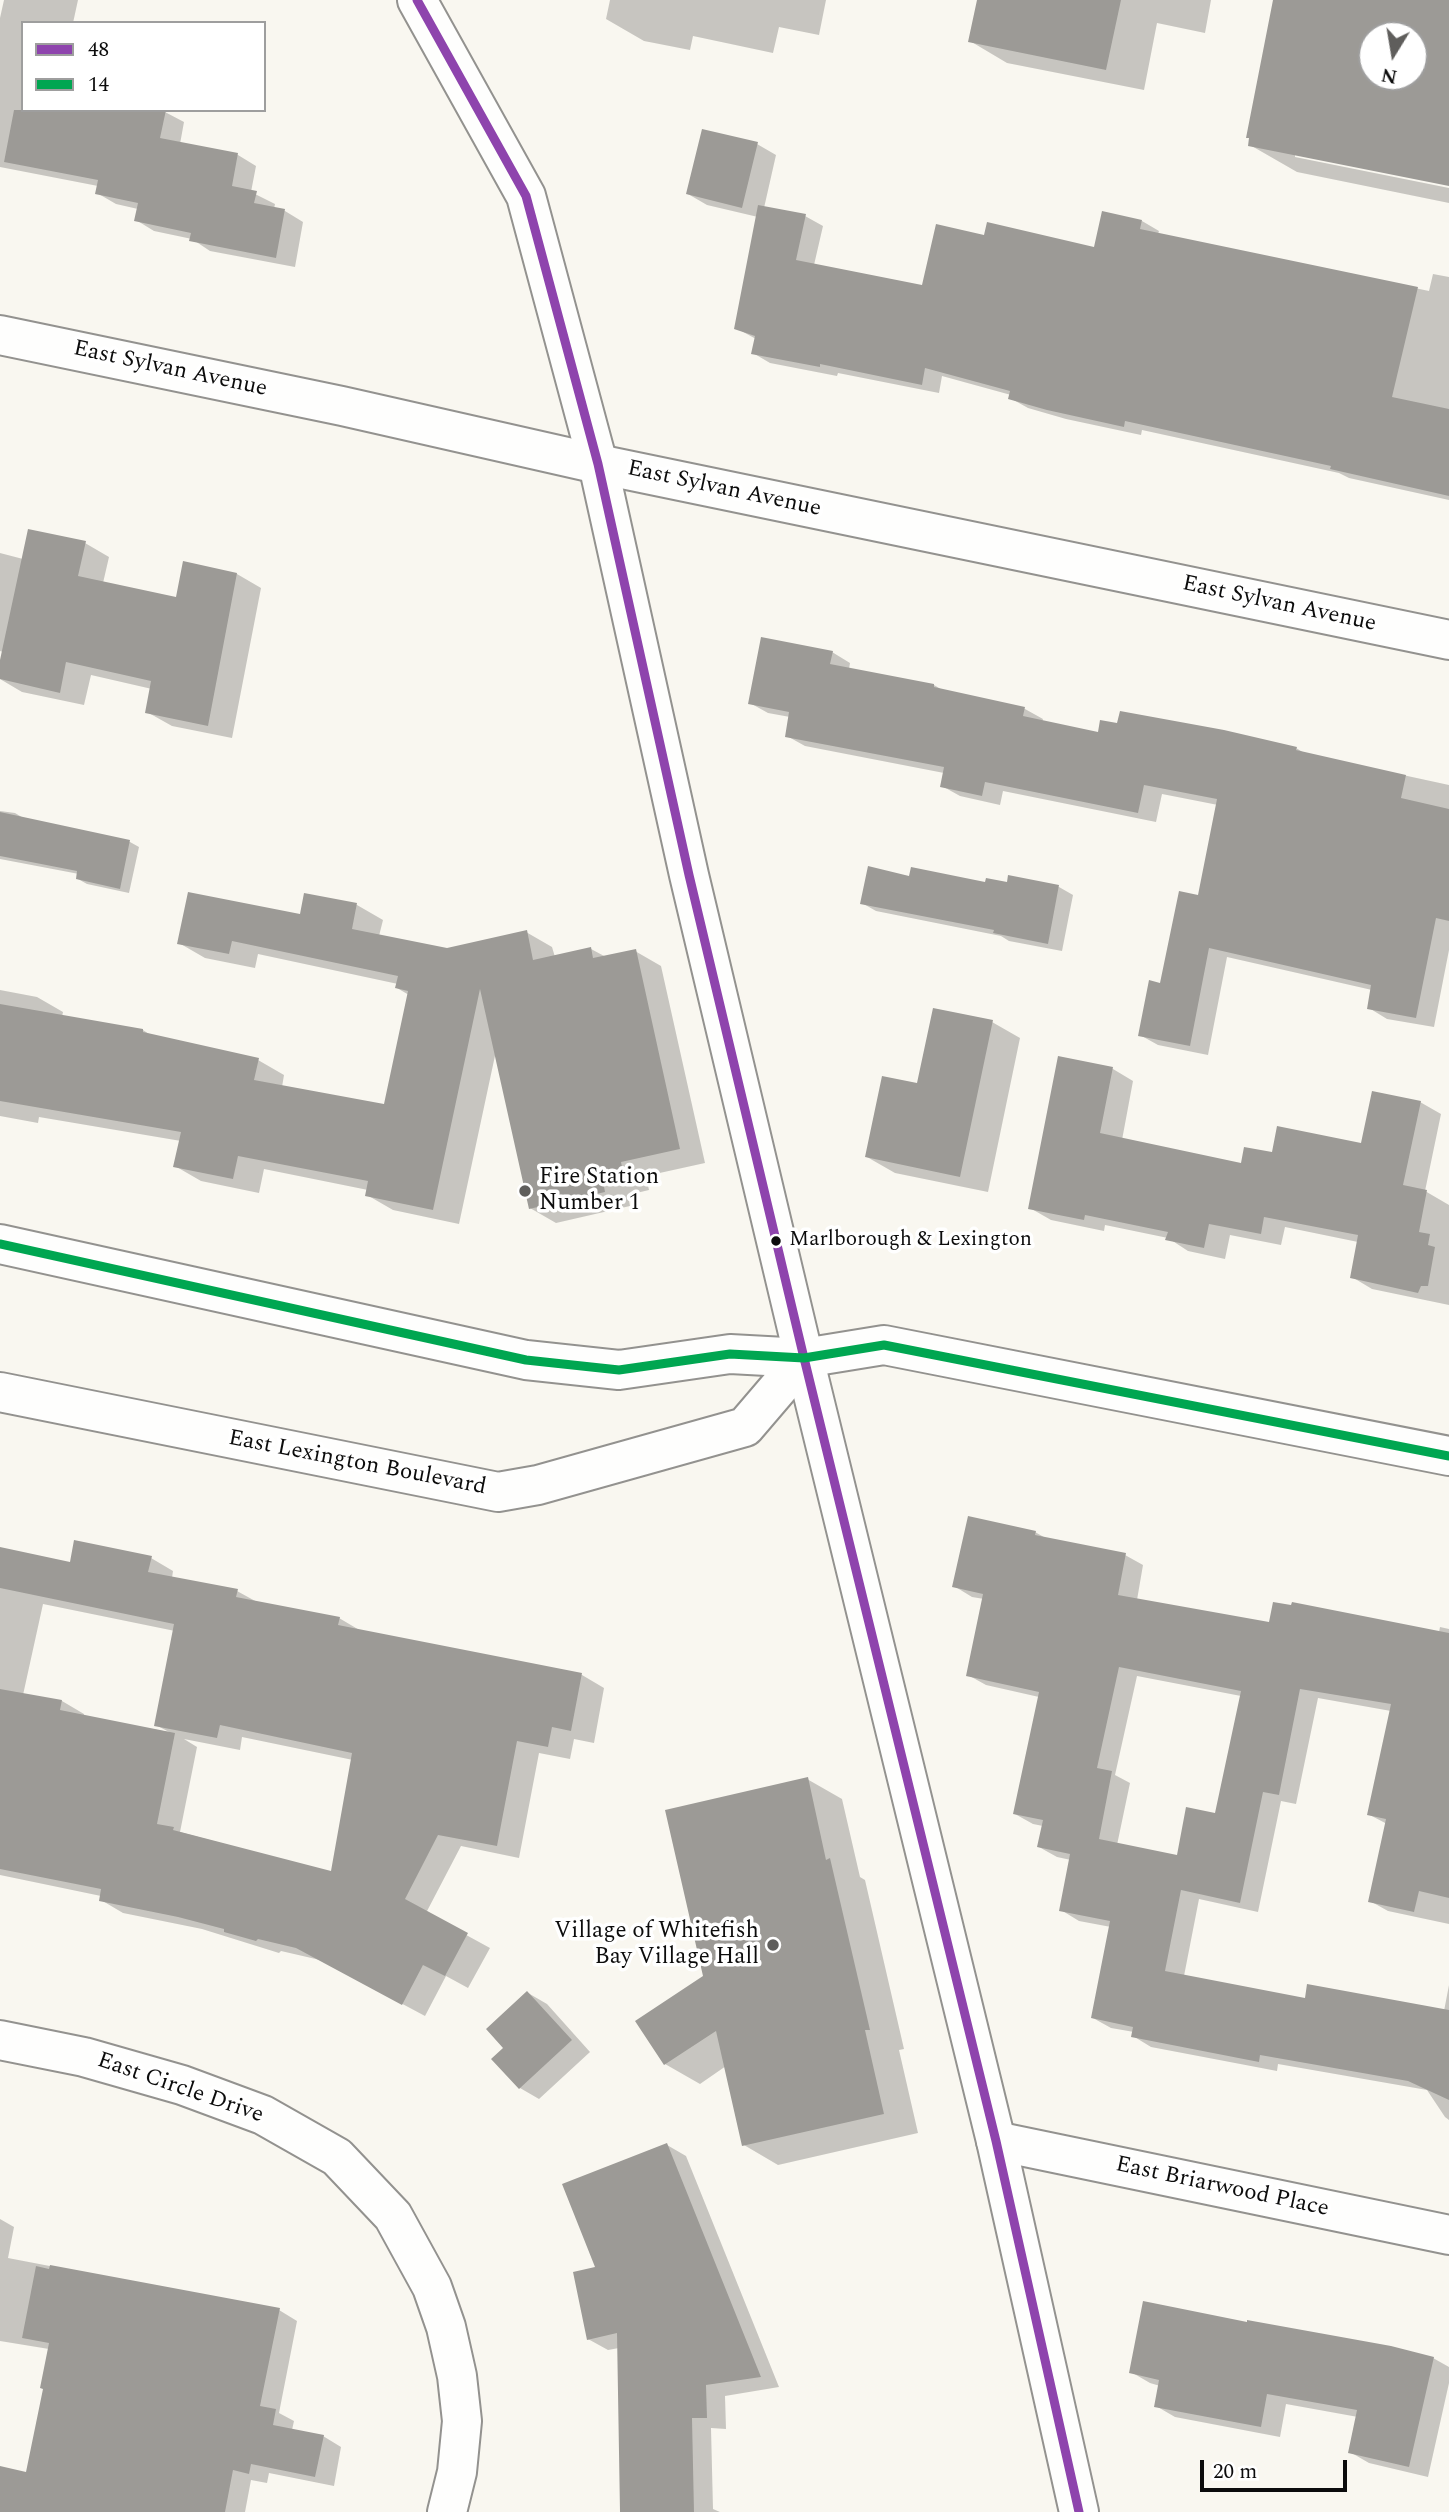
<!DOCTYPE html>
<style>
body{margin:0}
#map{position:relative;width:1449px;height:2512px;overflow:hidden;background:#f9f7f0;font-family:Spectral,serif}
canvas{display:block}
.legend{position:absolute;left:21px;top:21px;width:245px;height:91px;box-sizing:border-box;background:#fff;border:2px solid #9e9e9e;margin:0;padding:9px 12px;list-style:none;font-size:21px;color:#0c0c0c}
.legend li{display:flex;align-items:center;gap:14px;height:35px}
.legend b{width:35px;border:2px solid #9e9e9e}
.north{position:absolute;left:1358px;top:21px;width:70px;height:70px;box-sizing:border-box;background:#fff;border:2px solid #9e9e9e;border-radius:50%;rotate:191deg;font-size:19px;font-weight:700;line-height:28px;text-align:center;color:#0c0c0c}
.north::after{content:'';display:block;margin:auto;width:24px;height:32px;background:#5f5e5c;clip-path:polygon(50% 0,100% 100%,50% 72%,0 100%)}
.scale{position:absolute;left:1200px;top:2460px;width:147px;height:32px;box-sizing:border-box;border:4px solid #0c0c0c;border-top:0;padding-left:9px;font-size:21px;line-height:24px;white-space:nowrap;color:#0c0c0c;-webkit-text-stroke:5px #fff;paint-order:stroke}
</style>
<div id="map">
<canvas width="1449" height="2512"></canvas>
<ul class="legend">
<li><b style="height:9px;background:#8e44ad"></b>48</li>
<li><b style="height:9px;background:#00a651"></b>14</li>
</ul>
<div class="north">N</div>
<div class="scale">20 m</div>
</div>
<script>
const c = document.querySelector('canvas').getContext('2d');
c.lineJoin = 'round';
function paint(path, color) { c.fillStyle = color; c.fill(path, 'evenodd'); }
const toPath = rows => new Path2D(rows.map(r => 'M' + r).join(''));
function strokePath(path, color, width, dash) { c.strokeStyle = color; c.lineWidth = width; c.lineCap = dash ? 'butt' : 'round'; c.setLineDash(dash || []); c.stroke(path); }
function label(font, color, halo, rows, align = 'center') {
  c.font = font + ' Spectral,serif'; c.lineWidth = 7; c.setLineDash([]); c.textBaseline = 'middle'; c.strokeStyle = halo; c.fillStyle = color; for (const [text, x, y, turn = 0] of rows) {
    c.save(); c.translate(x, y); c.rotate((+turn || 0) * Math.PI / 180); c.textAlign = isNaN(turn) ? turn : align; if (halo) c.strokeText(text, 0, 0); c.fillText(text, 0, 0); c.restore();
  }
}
paint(toPath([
 [4,0,78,0,73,23,23,23,23,110,165,112,184,122,180,144,238,155,256,166,251,192,275,204,274,209,285,211,303,222,295,267,210,251,192,239,154,231,136,220,138,209,116,204,97,193,98,186,0,167,0,18],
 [610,0,826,0,819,35,779,27,773,53,693,36,690,50,644,41,606,19],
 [978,0,1211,0,1205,33,1157,23,1144,90,1007,63,970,41],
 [1275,0,1449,0,1449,185,1295,153,1295,157,1449,188,1449,203,1297,172,1250,145],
 [1372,35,1414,35,1414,77,1372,77],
 [757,144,776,155,764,208,805,216,823,226,814,265,924,287,986,237,1096,249,1142,221,1159,231,1158,234,1429,291,1433,274,1449,277,1449,500,1349,478,1339,473,1142,430,1141,435,1066,419,1028,408,1010,398,1011,395,942,376,939,393,838,373,837,376,770,363,753,353,756,339,736,328,758,217,707,205,688,194],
 [85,543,109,557,103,583,177,599,185,563,237,574,261,588,232,738,172,726,147,712,152,689,91,675,84,705,22,692,0,679,3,652,0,651,0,553,23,559],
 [832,652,850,663,849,669,934,685,944,691,1025,709,1043,719,1042,722,1099,734,1296,748,1306,754,1449,785,1449,950,1434,1027,1387,1019,1369,1008,1372,990,1227,957,1208,1055,1158,1045,1140,1035,1200,897,1218,805,1162,794,1156,822,1003,791,1000,805,960,796,942,786,944,773,805,746,787,736,790,717,768,713,750,703],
 [0,811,15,813,25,819,130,842,139,847,129,893,87,884,78,879,79,874,0,859],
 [1009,877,1059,887,1073,895,1062,951,1009,941,1001,936,876,911,862,903,911,878,1008,884],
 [306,895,357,905,383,920,379,936,447,949,526,932,552,947,555,957,591,949,606,957,635,951,661,966,705,1163,646,1176,649,1190,628,1195,630,1206,556,1223,530,1208,496,1051,459,1224,393,1210,367,1195,368,1190,264,1169,259,1193,201,1181,175,1166,181,1141,39,1117,38,1123,0,1116,0,990,37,997,63,1012,62,1017,143,1030,152,1036,258,1060,284,1075,282,1087,386,1106,409,995,397,988,398,984,258,954,255,968,205,958,179,943,301,916],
 [992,1022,1020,1038,988,1192,895,1173,867,1157,919,1085],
 [1059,1058,1113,1069,1133,1081,1122,1140,1242,1165,1274,1154,1363,1145,1420,1102,1441,1114,1425,1191,1449,1205,1449,1305,1372,1289,1352,1277,1358,1242,1285,1227,1281,1245,1230,1235,1225,1259,1188,1251,1168,1238,1105,1225,1104,1231,1051,1220,1030,1208],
 [1035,1532,1049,1540,1125,1555,1143,1565,1137,1600,1271,1624,1439,1632,1440,1627,1449,1629,1449,1924,1388,1911,1370,1901,1387,1824,1368,1814,1391,1711,1318,1698,1296,1804,1281,1801,1258,1912,1199,1899,1184,1976,1306,2000,1444,2011,1449,1985,1449,2120,1445,2117,1427,2090,1278,2064,1277,2071,1151,2047,1133,2036,1134,2032,1111,2028,1093,2018,1111,1927,1079,1921,1061,1910,1071,1860,1057,1857,1039,1847,1043,1826,1033,1824,1015,1814,1039,1697,986,1685,968,1675,984,1599,972,1597,954,1586],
 [1137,1676,1241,1696,1217,1815,1178,1857,1117,1845,1130,1783,1115,1775],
 [0,1549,71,1564,151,1558,173,1571,172,1578,237,1591,257,1602,339,1618,361,1631,582,1675,604,1688,594,1743,574,1739,570,1759,539,1753,519,1858,461,1846,426,1913,490,1948,468,1988,446,1976,425,2016,320,1960,281,1951,279,1953,202,1929,123,1913,101,1900,101,1896,0,1875],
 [43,1604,175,1631,156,1725,169,1732,84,1717,84,1714,62,1701,23,1695],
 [242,1737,353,1760,332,1873,180,1832,197,1747,184,1739,240,1750],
 [807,1779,842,1799,860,1877,865,1880,904,2049,899,2050,918,2133,778,2165,744,2145,726,2066,700,2084,665,2064,705,1977],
 [528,1993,547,2004,590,2052,539,2099,520,2088,506,2048],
 [667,2145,686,2156,779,2387,725,2396,726,2429,711,2428,713,2509,720,2512,622,2512,619,2348,608,2350,588,2339,598,2268],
 [0,2219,14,2227,8,2258,279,2310,297,2321,279,2413,294,2421,292,2430,323,2436,341,2447,334,2486,269,2473,267,2483,251,2480,245,2512,0,2512,0,2468,28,2474,45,2389,49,2349,0,2341],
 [1248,2325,1433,2358,1449,2367,1449,2383,1428,2477,1369,2463,1350,2452,1358,2417,1286,2404,1280,2437,1175,2417,1156,2406,1160,2386,1150,2383,1131,2372]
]), '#0003');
paint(toPath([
 [977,0,1121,0,1106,70,968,42],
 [1273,0,1449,0,1449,186,1248,146,1249,138,1246,138],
 [1372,35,1414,35,1414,77,1372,77],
 [14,110,166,110,160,138,238,153,232,186,257,191,254,203,285,209,276,258,189,241,191,233,134,221,138,203,95,194,98,180,4,162],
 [702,129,758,142,742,208,686,194],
 [758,205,806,214,796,260,922,285,936,224,984,235,987,222,1094,247,1102,211,1142,220,1140,229,1418,287,1392,397,1449,409,1449,496,1330,469,1331,466,1125,421,1124,427,1047,410,1008,399,1010,391,925,368,922,385,820,364,820,367,751,354,755,336,734,329],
 [28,529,86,541,78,576,176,597,183,561,237,573,208,726,145,713,151,681,66,662,60,693,0,679,0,660],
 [761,637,833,651,830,664,934,684,934,687,1025,707,1023,716,1098,732,1100,720,1117,723,1120,711,1224,730,1297,747,1296,750,1406,775,1401,798,1449,809,1449,921,1436,918,1416,1018,1367,1009,1371,985,1209,948,1190,1046,1138,1036,1149,980,1160,983,1179,891,1198,895,1217,799,1144,785,1138,813,985,782,982,796,940,787,944,767,785,737,789,712,748,704],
 [0,812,130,840,120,889,76,879,77,871,0,856],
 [868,866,909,876,911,867,985,882,986,878,1007,882,1008,875,1059,885,1048,944,993,933,994,930,860,904],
 [188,892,300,914,304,893,357,903,352,929,447,948,527,930,533,960,591,947,593,958,636,949,680,1149,621,1162,624,1176,603,1181,605,1192,529,1209,480,989,433,1210,365,1196,368,1181,238,1156,233,1179,173,1167,181,1132,0,1101,0,1004,143,1029,143,1032,259,1058,254,1080,384,1104,408,991,395,988,398,976,232,941,229,954,177,944],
 [933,1008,993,1020,960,1177,865,1157,882,1076,917,1083],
 [1058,1056,1113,1067,1100,1133,1241,1163,1244,1147,1272,1152,1277,1126,1361,1143,1372,1091,1421,1101,1403,1185,1427,1190,1419,1232,1430,1234,1428,1245,1435,1247,1428,1286,1421,1286,1418,1293,1350,1278,1358,1235,1264,1217,1261,1234,1209,1224,1204,1248,1165,1240,1168,1232,1085,1215,1084,1220,1028,1209],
 [968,1516,1036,1531,1035,1535,1126,1553,1118,1595,1269,1622,1273,1602,1291,1605,1292,1602,1449,1633,1449,1898,1419,1891,1414,1912,1368,1902,1386,1819,1367,1815,1391,1704,1300,1689,1279,1795,1263,1792,1240,1903,1181,1890,1165,1971,1305,1998,1307,1984,1449,2010,1449,2100,1408,2081,1260,2055,1259,2062,1131,2037,1133,2027,1091,2018,1110,1921,1059,1911,1070,1854,1037,1847,1043,1820,1013,1814,1039,1692,966,1676,983,1594,952,1587],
 [1119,1667,1241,1691,1215,1813,1186,1807,1177,1855,1099,1839,1112,1771,1097,1768],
 [74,1540,152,1556,148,1572,238,1589,236,1597,340,1617,338,1625,582,1673,571,1731,552,1727,548,1747,517,1741,497,1846,438,1835,405,1899,468,1933,445,1976,423,1965,402,2005,296,1948,258,1939,256,1941,224,1932,224,1929,178,1917,99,1901,101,1889,0,1869,0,1689,62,1700,60,1710,175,1733,157,1824,174,1827,173,1830,331,1871,352,1753,220,1725,217,1738,154,1726,174,1624,0,1588,0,1547,70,1562],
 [808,1777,826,1860,830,1858,870,2030,865,2030,884,2114,742,2146,716,2031,664,2065,635,2021,703,1976,665,1810],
 [527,1991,572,2040,519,2089,491,2059,503,2048,486,2029],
 [667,2143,761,2377,706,2385,707,2418,692,2418,694,2512,620,2512,617,2333,587,2340,573,2272,595,2267,562,2184],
 [50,2265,280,2308,260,2406,276,2409,273,2425,324,2435,315,2477,251,2464,249,2474,233,2470,225,2512,0,2512,0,2466,26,2472,43,2389,40,2388,49,2343,22,2338,36,2266,49,2269],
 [1143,2301,1247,2322,1247,2320,1391,2346,1434,2357,1409,2467,1348,2453,1357,2410,1267,2394,1261,2427,1154,2407,1159,2380,1129,2373]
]), '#9c9a96');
const minor = toPath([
 [0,335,342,406,598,464,1449,640],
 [0,1244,526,1360,619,1370,730,1354,804,1358,884,1345,1449,1456],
 [0,1392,498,1492,538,1485,745,1427,804,1358],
 [0,2040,84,2057,182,2085,263,2115,337,2157,393,2216,432,2287,446,2327,457,2376,462,2421,457,2472,447,2512],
 [996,2141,1449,2235]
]);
const tertiary = toPath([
 [417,0,526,196,598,464,689,875,804,1358,996,2141,1079,2512]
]);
strokePath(minor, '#93928f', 42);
strokePath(tertiary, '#93928f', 42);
strokePath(minor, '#fefefd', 38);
strokePath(tertiary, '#fefefd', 38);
strokePath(toPath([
 [417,0,526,196,598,464,689,875,804,1358,996,2141,1079,2512]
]), '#8e44ad', 9);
strokePath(toPath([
 [0,1244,526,1360,619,1370,730,1354,804,1358,884,1345,1449,1456]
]), '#00a651', 9);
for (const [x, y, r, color] of [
 [525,1191,7,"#5f5e5c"],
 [776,1241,6,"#0c0c0c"],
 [773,1945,7,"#5f5e5c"]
]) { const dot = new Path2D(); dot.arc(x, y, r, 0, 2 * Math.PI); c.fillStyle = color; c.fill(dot); strokePath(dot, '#fff', 2.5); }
label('21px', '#0c0c0c', '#fff', [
 ["Marlborough & Lexington",789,1241]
], 'left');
label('23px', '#0c0c0c', '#fff', [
 ["East Sylvan Avenue",170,370,12],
 ["East Sylvan Avenue",724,490,12],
 ["East Sylvan Avenue",1279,605,12],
 ["East Lexington Boulevard",357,1464,11],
 ["East Circle Drive",180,2089,19],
 ["East Briarwood Place",1222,2188,12]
]);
label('23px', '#0c0c0c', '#fff', [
 ["Fire Station",539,1178],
 ["Number 1",539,1204],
 ["Village of Whitefish",759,1932,"right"],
 ["Bay Village Hall",759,1958,"right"]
], 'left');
</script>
